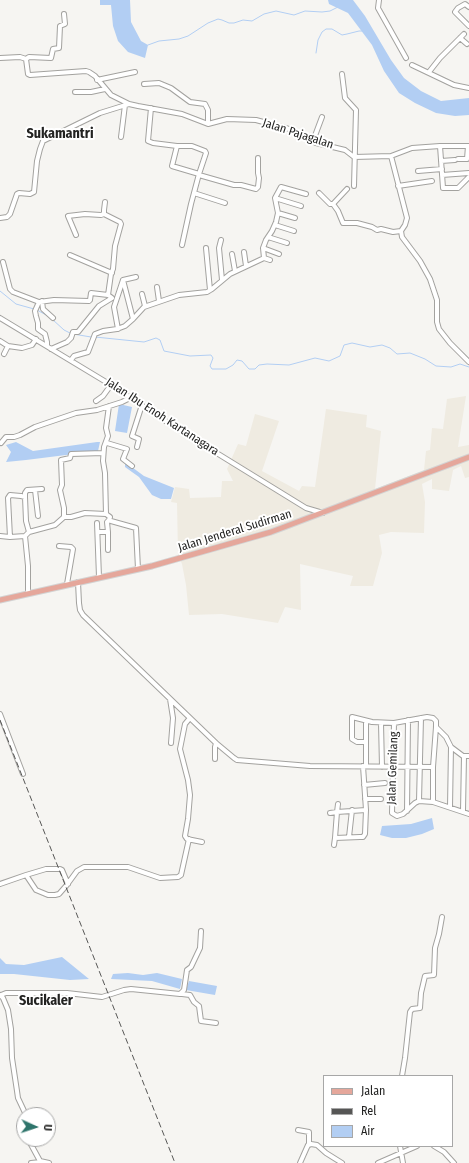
<!DOCTYPE html>
<style>
body{margin:0}
#map{position:relative;width:469px;height:1163px;overflow:hidden;background:#f6f5f2;font-family:"Fira Sans Condensed",sans-serif}
canvas{display:block}
.legend{position:absolute;left:323px;top:1075px;width:130px;height:72px;box-sizing:border-box;background:#fff;border:1px solid #a7a7a7;margin:0;padding:5px 7px;list-style:none;font-size:12px;color:#232322}
.legend li{display:flex;align-items:center;gap:8px;height:20px}
.legend b{width:20px;border:1px solid #a7a7a7}
.north{position:absolute;left:16px;top:1107px;width:40px;height:40px;box-sizing:border-box;background:#fff;border:1px solid #a7a7a7;border-radius:50%;rotate:93deg;font-size:11px;font-weight:700;line-height:16px;text-align:center;color:#232322}
.north::after{content:'';display:block;margin:auto;width:14px;height:18px;background:#2e746b;clip-path:polygon(50% 0,100% 100%,50% 72%,0 100%)}
</style>
<div id="map">
<canvas width="469" height="1163"></canvas>
<ul class="legend">
<li><b style="height:5px;background:#e5a79b"></b>Jalan</li>
<li><b style="height:5px;background:#565655"></b>Rel</li>
<li><b style="height:11px;background:#b2cef3"></b>Air</li>
</ul>
<div class="north">U</div>
</div>
<script>
const c = document.querySelector('canvas').getContext('2d');
c.lineJoin = 'round';
function paint(path, color) { c.fillStyle = color; c.fill(path, 'evenodd'); }
const toPath = rows => new Path2D(rows.map(r => 'M' + r).join(''));
function strokePath(path, color, width, dash) { c.strokeStyle = color; c.lineWidth = width; c.lineCap = dash ? 'butt' : 'round'; c.setLineDash(dash || []); c.stroke(path); }
function label(font, color, halo, rows, align = 'center') {
  c.font = font + ' "Fira Sans Condensed",sans-serif'; c.lineWidth = 4; c.setLineDash([]); c.textBaseline = 'middle'; c.strokeStyle = halo; c.fillStyle = color; for (const [text, x, y, turn = 0] of rows) {
    c.save(); c.translate(x, y); c.rotate((+turn || 0) * Math.PI / 180); c.textAlign = isNaN(turn) ? turn : align; if (halo) c.strokeText(text, 0, 0); c.fillText(text, 0, 0); c.restore();
  }
}
paint(toPath([
 [466,396,458,447,469,445,469,477,465,478,461,466,453,470,449,491,432,489,432,479,422,484,425,502,424,533,391,532,379,535,382,553,373,586,350,586,353,576,300,564,301,610,285,607,278,623,222,614,189,615,186,585,182,564,178,554,177,503,171,502,175,487,189,489,190,498,221,497,222,481,233,481,227,469,238,444,246,446,255,414,279,421,262,471,299,491,302,486,315,487,326,409,367,415,366,427,381,431,375,489,424,470,426,451,430,450,432,428,443,429,447,399]
]), '#efebe1');
paint(toPath([
 [100,0,130,0,131,22,141,41,148,45,145,58,128,52,118,41,113,26,111,5,100,5],
 [328,0,353,0,365,16,391,60,404,78,421,91,441,101,469,98,469,115,455,116,436,113,415,103,399,93,384,71,372,45,348,13,329,4],
 [119,404,132,407,127,433,115,431],
 [16,442,33,451,97,442,100,442,98,451,26,460,6,462,11,452,6,445],
 [125,462,144,476,174,488,171,499,161,499,152,495,139,477,125,467],
 [432,818,434,829,422,834,406,838,392,838,380,835,382,826,411,824],
 [62,957,89,979,70,980,14,974,0,974,0,958,6,964,24,965],
 [128,973,143,975,157,973,182,979,180,989,152,981,111,979,113,974],
 [189,981,217,986,215,995,186,990]
]), '#b2cef3');
strokePath(toPath([
 [148,45,159,41,179,39,188,36,208,23,218,19,222,20,229,23,234,23,243,20,252,21,264,14,276,11,294,15,305,11,322,12,330,11,338,7],
 [316,53,318,40,322,32,326,29,332,29,342,35,347,34,359,31,362,31],
 [0,291,16,304,34,309],
 [37,310,48,316],
 [52,319,64,330,70,333],
 [73,334,91,337],
 [95,337,144,342,156,338,160,340,164,351,190,356,211,355,213,358,210,366,212,369,226,369,233,365,237,360,242,361,249,369,255,369,259,365,267,364,289,365,315,358,329,361,340,356,344,345,352,343,370,347,382,345,390,348,397,354,410,353,425,359,436,366,451,367,460,364,469,367]
]), '#b2cef3', 1);
const minor = toPath([
 [379,0,378,8,406,58],
 [469,7,465,4,458,8,455,12,469,26],
 [460,38,467,44],
 [0,58,20,57,26,59,28,74,30,75,86,71,89,72,95,76,111,95,129,104,138,106,182,114,208,124,227,119,256,120,289,129,316,143,345,150,354,157,391,156,407,218,405,225,401,231,402,237,420,261,430,279,437,300,437,322,439,329,450,343,469,362],
 [26,59,29,57,51,58,53,49,59,48,60,26,65,24,64,14],
 [412,65,454,85,469,88],
 [429,72,440,58,464,34],
 [342,74,345,98,356,110,354,186],
 [97,80,135,72],
 [144,84,159,83,171,88,190,102,205,104,208,110,208,124],
 [75,92,91,92,105,89],
 [151,108,148,141,153,143,177,146,172,166,199,174,206,153,205,151,192,146,177,146],
 [121,137,125,105],
 [313,141,322,117],
 [440,146,469,146],
 [391,156,412,148,440,146,443,188,458,188,469,177],
 [458,159,467,159,468,146],
 [441,161,455,160],
 [418,171,442,169],
 [199,175,234,185,241,185,256,189,258,187,259,178,258,173,258,158],
 [442,175,469,173],
 [398,186,432,181],
 [347,189,333,204,338,211,343,223,357,223,372,227,377,230,381,229,393,232,401,231],
 [194,193,225,203],
 [319,193,330,204,333,204],
 [275,198,301,206],
 [278,213,295,218],
 [0,218,7,217,10,214,17,194,19,193,30,194,34,192,37,161,40,149,43,141,100,113,129,104],
 [275,225,294,231],
 [76,235,68,216,85,214,101,215,104,214],
 [268,237,287,243],
 [221,240,219,248,222,280],
 [182,245,191,204,199,174],
 [206,248,210,290],
 [263,248,279,254],
 [244,252,246,266],
 [232,254,235,271],
 [70,255,112,273],
 [264,258,270,260],
 [3,262,10,289,13,292,39,302],
 [123,280,136,277],
 [157,287,159,301],
 [142,294,145,306],
 [42,301,43,309,53,318],
 [0,318,111,385,176,428,306,508,323,513],
 [118,329,114,307,123,280,133,319],
 [0,341,8,346,22,348,32,345,36,339],
 [47,346,47,342,45,334,38,329,38,323,36,316,35,311,39,302,54,300,89,301,90,300,91,293,108,295],
 [51,349,67,342,71,338,73,332,78,332,99,306,112,298,108,295,111,274,113,269,115,246,121,224,120,222,104,214,104,210,105,202],
 [4,354,8,346],
 [71,360,74,356,88,352,95,334,103,331,117,329,125,326,133,319,144,307,179,295,207,292,212,289,230,274,264,258,263,248,266,240,272,231,276,222,278,213,275,198,281,187,306,194],
 [96,401,103,396,111,385],
 [1,443,6,437,14,437,20,435,35,427,76,413,97,410,122,402,130,398],
 [107,443,127,449,123,459,132,466],
 [137,447,139,439,132,436,142,405],
 [35,490,38,516],
 [25,497,25,493,27,490,42,489],
 [106,514,105,473,103,461,104,447,108,436,106,428,109,406],
 [64,517,64,508,60,490,62,485,61,460,70,458,71,454,103,453],
 [97,523,99,577],
 [98,532,108,532,108,550],
 [108,532,107,522,109,520],
 [0,536,10,537,25,536,28,566,28,593],
 [25,536,29,532,55,525,64,517,71,517,85,513,106,514,110,517,109,520,111,521,136,528,138,569],
 [10,537,8,498,10,495,21,496,25,497,26,521,29,532],
 [59,546,71,547,73,549,67,584],
 [78,582,79,603,80,610,83,615,216,743,234,758,237,760,310,766,433,767],
 [170,699,173,718,171,743],
 [0,714,23,774],
 [190,718,185,724,180,749,188,780,190,795,188,819,185,836,187,839,202,842],
 [381,723,382,767],
 [394,723,392,813,397,816,403,814,415,803,419,801,433,802],
 [436,727,446,737,451,747,463,756,469,756],
 [366,742,357,742,352,739,352,717,372,722,394,723,427,717,433,718,436,721,436,727,433,767,433,802,469,814],
 [215,759,215,747,216,743],
 [363,766,366,810,365,834,363,837,360,837,335,838,337,812,366,810],
 [366,766,366,721],
 [364,785,385,783],
 [365,799,381,799],
 [419,801,421,718],
 [450,807,451,747],
 [407,811,408,720],
 [463,811,464,756],
 [330,813,337,812,338,804],
 [349,837,352,810],
 [334,845,335,838],
 [26,875,46,869,60,869,62,870,68,884],
 [0,884,26,875,36,890,48,895,55,895,59,894,66,886,77,871,84,867,128,867,160,878,178,877,181,875,189,839],
 [182,994,190,995,194,1002,199,1006,201,1021,216,1023],
 [0,995,3,998,8,1010,11,1029,12,1058,17,1091,18,1098,26,1115],
 [1,995,6,993,67,993,102,997,124,990,131,989,180,994,184,990,187,970,191,967,200,948,201,931],
 [41,1002,42,994],
 [402,1076,405,1058,410,1012,412,1009,420,1008,421,993,425,976,434,975,435,948,439,934,442,917],
 [298,1130,309,1132,309,1145],
 [28,1139,40,1161,49,1163],
 [400,1146,403,1163],
 [434,1146,444,1152,454,1163],
 [31,1163,41,1162],
 [300,1163,308,1145,311,1144,317,1145,326,1153,342,1163],
 [378,1163,417,1146]
]);
const major = toPath([
 [0,600,152,566,271,532,469,457]
]);
strokePath(minor, '#a3a29f', 6);
strokePath(major, '#d3d3d3', 7);
strokePath(minor, '#fff', 4);
strokePath(major, '#e5a79b', 5);
strokePath(toPath([
 [0,720,175,1163]
]), '#565655', 1, [6, 3]);
label('12px', '#232322', '#fff', [
 ["Jalan Pajagalan",298,134,18],
 ["Jalan Ibu Enoh Kartanagara",162,417,33],
 ["Jalan Jenderal Sudirman",235,531,-17],
 ["Jalan Gemilang",393,768,-88]
]);
label('bold 14px', '#232322', '#fff', [
 ["Sukamantri",60,134],
 ["Sucikaler",46,1001]
]);
</script>
